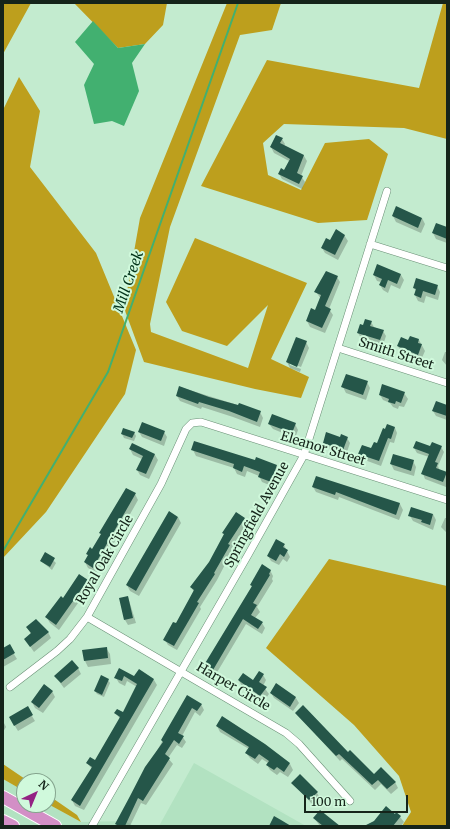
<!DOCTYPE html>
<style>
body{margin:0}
#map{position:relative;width:450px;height:829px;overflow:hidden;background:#c3ebcf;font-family:Merriweather,serif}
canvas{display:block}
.frame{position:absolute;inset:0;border:4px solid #15241a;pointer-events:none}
.north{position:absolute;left:16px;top:773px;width:40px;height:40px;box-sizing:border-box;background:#d0f9dc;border:1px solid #85a48e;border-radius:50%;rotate:44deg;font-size:11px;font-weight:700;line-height:16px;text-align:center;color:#15241a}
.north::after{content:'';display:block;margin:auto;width:14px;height:18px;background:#932283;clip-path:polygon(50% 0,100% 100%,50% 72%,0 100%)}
.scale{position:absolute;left:304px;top:795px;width:104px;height:18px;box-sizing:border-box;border:2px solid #15241a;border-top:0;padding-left:5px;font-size:12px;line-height:14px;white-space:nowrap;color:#15241a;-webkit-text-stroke:3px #d0f9dc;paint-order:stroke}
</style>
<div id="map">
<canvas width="450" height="829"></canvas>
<div class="frame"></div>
<div class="north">N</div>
<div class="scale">100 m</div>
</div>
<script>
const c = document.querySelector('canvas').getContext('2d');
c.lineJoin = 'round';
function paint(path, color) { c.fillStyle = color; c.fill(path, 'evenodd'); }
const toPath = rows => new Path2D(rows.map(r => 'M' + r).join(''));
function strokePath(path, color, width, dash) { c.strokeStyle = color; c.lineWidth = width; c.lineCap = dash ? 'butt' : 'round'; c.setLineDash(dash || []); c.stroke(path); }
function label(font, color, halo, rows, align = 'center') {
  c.font = font + ' Merriweather,serif'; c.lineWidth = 4; c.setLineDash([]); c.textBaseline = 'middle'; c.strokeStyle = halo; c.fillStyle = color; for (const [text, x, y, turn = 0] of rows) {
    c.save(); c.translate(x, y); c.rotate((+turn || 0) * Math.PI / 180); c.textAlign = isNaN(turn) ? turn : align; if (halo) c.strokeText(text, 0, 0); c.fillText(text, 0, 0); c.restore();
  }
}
paint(toPath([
 [194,763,306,826,159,826],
 [3,779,24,791,24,805,48,804,81,822,125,821,134,826,3,826]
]), '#b2e2c1');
paint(toPath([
 [3,3,31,3,3,54],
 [74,3,167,3,163,25,145,44,118,48],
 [227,3,281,3,272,30,240,35,170,227,150,324,151,332,248,368,268,305,227,346,182,331,166,302,195,238,307,283,271,359,309,377,301,398,255,389,144,362,124,308,140,218],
 [443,3,447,3,447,139,404,128,284,124,263,143,268,175,301,190,325,143,369,139,388,154,367,220,318,223,201,186,267,60,419,88],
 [19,77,40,111,30,167,96,253,136,350,125,394,46,512,3,558,3,110],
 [329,559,447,586,447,826,402,826,411,812,399,776,354,725,266,648],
 [3,764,28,781,24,781,24,791,3,779],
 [48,795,77,815,81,822,48,804]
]), '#bd9f1d');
paint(toPath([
 [93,21,118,48,145,44,132,63,139,91,124,126,112,121,94,124,84,85,94,64,75,42]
]), '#42b070');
paint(toPath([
 [276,136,282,139,285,144,284,146,304,156,307,161,301,176,305,182,302,189,282,179,279,174,284,171,289,161,274,153,271,147],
 [393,216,422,218,425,224,421,233,396,222],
 [447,228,447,243,436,239,433,233],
 [344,235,348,241,338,260,325,253,322,248,330,241],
 [374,275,401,275,404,280,400,289,391,285,388,293,383,290,380,285,381,282,377,281],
 [337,277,340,282,329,309,333,315,325,333,310,327,307,321,316,311,321,299,316,292,321,280],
 [437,286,440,292,438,300,426,296,424,303,418,301,415,295,416,291,414,288],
 [371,322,374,327,383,331,386,336,383,345,361,338,358,333],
 [419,340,425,351,421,360,401,352,398,346],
 [306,342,309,348,301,367,290,363,290,365,301,369,300,372,290,368,287,362],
 [445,352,447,352,447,366,442,360],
 [367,382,370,388,366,400,346,393,343,387],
 [180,387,260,412,263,418,260,427,233,417,202,407,201,409,180,401,177,396],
 [404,393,408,399,404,407,399,406,398,409,393,407,390,403,383,400,380,395],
 [447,406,447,420,436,416,433,411],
 [269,424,295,424,298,430,295,438,273,429],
 [387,425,395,428,397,433,394,443,390,442,381,466,362,459,359,454,372,450,378,444],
 [134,432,136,436,134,441,124,438,122,434],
 [139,432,164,432,167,437,164,446,142,437],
 [347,438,350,443,346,455,327,448,324,443],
 [132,444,155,455,158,460,149,479,140,475,137,470,142,459,133,455,130,449],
 [441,447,444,452,438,466,440,471,447,473,446,487,425,479,423,474,429,457,417,453,414,448],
 [193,450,276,466,280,472,274,487,262,482,259,476,247,471,245,477,237,474,234,468,196,456],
 [413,461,416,467,414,476,394,470,391,464],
 [313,487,400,504,403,510,399,520,339,497,338,500,316,492],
 [135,494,138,500,97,573,88,568,85,562,89,557,87,554,93,550,102,535,101,533],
 [433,514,436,520,433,530,413,521,410,516],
 [178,517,181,523,139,596,130,591,127,585],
 [445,518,447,518,447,533,441,527],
 [244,519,247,524,231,549,232,551,217,580,200,607,201,609,177,650,168,645,165,640,176,625,194,592,191,587,210,563,225,536,223,533],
 [284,545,290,557,287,562,283,559,279,565,271,561,268,556],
 [46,553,56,563,52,570,41,561],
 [270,570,273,576,272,579,273,581,257,607,260,612,255,618,262,623,265,628,262,634,246,624,216,674,208,670,205,665,252,587,251,585],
 [87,581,90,586,59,630,50,623,47,618,63,599],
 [128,597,136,623,128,625,125,620],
 [27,627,48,632,51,638,34,652,25,639,31,634],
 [9,646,17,659,3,667,3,649],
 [106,648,110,654,111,664,88,667,85,661,83,651],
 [78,668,81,674,64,688,55,676],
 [119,670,134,677,139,670,154,680,157,685,84,810,75,806,72,800,92,769,87,763,96,761,120,719,116,713,123,713,137,687,127,681,125,686,119,683,116,678],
 [263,675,266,680,263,686,269,694,264,701,242,686,239,681,253,681],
 [108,680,110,683,104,697,97,694,95,691],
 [277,685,296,698,299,703,293,711,274,698,271,693],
 [52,691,55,697,43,713,35,708,32,702],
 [187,696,201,704,204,710,200,716,195,712,182,736,186,742,182,748,177,745,168,758,173,764,146,805,141,803,130,826,118,826,117,824],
 [27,708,35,721,18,731,10,718],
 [297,714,374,775,395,782,398,788,391,794,381,784,375,790,342,759,340,761],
 [3,721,6,727,3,732],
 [217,726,265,745,290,764,293,770,288,777,280,772,277,775,270,770,267,765,268,763,262,759,258,764,250,758,246,753,249,749,220,732],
 [293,783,317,793,320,798,313,805],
 [397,813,404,822,401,826,366,826],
 [314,818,339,826,320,826]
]), '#0003');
strokePath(toPath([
 [3,551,108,372,238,3]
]), '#42b070', 2);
paint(toPath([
 [276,135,283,138,280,143,304,155,297,173,303,176,299,184,278,174,281,168,284,170,290,159,270,147],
 [396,206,422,218,418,228,392,216],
 [436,223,447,227,447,239,432,233],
 [336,229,345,235,335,255,321,248,326,238,330,240],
 [377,264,401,274,397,284,388,280,385,288,379,285,382,279,373,275],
 [326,271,338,276,325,306,331,309,322,328,306,321,311,308,315,310,321,295,314,292],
 [416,278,438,285,435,295,423,291,421,298,414,295,416,289,413,288],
 [365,319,372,321,370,326,384,330,380,340,357,333,360,324,363,325],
 [410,336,419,339,418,343,422,344,418,355,397,346,401,337,408,340],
 [296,337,307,341,297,367,286,362],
 [346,374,368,381,363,395,341,387],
 [382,384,405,392,401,403,396,401,395,404,388,402,389,399,379,395],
 [179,386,209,397,238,405,239,403,261,411,257,422,229,411,199,402,198,404,176,396],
 [436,401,447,405,447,416,432,411],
 [272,414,296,423,292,433,268,424],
 [142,422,165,431,161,441,138,432],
 [387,424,395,427,391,439,388,438,379,461,358,454,362,445,371,448,374,442,377,443,383,428,385,429],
 [123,428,135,432,132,438,121,434],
 [326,432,340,437,341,434,348,437,343,450,323,443],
 [194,441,255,460,256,457,277,465,271,482,258,477,260,472,244,466,242,472,233,468,234,464,191,450],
 [416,441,430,446,432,442,442,446,435,462,438,463,436,468,447,472,443,482,421,474,429,454,413,448],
 [132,443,155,454,146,474,136,470,143,456,129,449],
 [393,454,414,460,411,471,390,464],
 [316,476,400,503,396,515,336,492,335,495,312,487],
 [126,488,136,493,93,568,84,562,88,555,86,554,90,547,92,549,101,534,99,533],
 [411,507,433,514,430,525,421,522,422,520,408,516],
 [169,511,178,517,136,591,126,585],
 [236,512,245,518,228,544,230,545,214,573,215,574,197,602,199,603,174,646,163,640,173,622,176,623,194,590,190,587,209,562,224,534,222,533],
 [276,539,285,544,283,547,288,550,284,557,280,554,276,561,267,556],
 [45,552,55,558,50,567,40,561],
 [262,564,271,570,269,574,270,575,253,603,257,605,251,615,263,622,258,629,243,619,213,670,204,665,252,586,250,585],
 [79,574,88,580,56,625,45,617,61,596,63,598],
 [128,596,133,618,124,620,119,598],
 [36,619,49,632,30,647,24,639,31,633,26,627],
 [10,644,15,653,3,660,3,648],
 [107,647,108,658,84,661,82,650],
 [72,660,79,668,61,683,54,676],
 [119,668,134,676,139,669,154,679,80,806,71,800,92,767,86,763,90,757,95,760,120,717,114,713,117,709,123,712,137,684,124,676,122,681,114,678],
 [259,671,264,674,259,682,267,687,260,696,238,680,243,673,253,680],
 [101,675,109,679,102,695,94,691],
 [276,683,296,697,290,707,270,693],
 [44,684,53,691,39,708,31,702],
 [187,695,202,704,197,711,192,708,178,733,184,736,179,744,174,740,165,754,170,758,143,801,138,798,125,826,119,826,115,824,129,798,145,767,163,742,161,740],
 [303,705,348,752,350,750,374,774,381,767,396,782,387,789,378,780,372,785,339,754,336,756,295,713],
 [28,706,33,715,14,726,9,717],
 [222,716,265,744,290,763,284,772,277,767,274,770,266,765,269,761,259,754,255,759,245,753,249,747,216,726],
 [300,774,318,792,309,800,291,783],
 [386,806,395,814,396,812,401,816,393,826,364,826,374,821],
 [320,810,340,826,323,826,313,818],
 [274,816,281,820,291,826,269,826]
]), '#255649');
const minor = toPath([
 [370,244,447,268],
 [338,348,447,383],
 [87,617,286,733,299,744,350,801],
 [10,687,57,651,70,639,87,617,161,484,186,429,192,423,201,422,447,500],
 [92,826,248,555,304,455,387,191]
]);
const trunk = toPath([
 [3,797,55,826],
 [3,821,13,826]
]);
strokePath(minor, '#6a9076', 8);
strokePath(trunk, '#fff', 14);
strokePath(minor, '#fff', 7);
strokePath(trunk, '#d38fc6', 12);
label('13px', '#15241a', '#d0f9dc', [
 ["Smith Street",396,354,18],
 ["Eleanor Street",323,449,17],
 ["Springfield Avenue",257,515,-61],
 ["Royal Oak Circle",105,560,-60],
 ["Harper Circle",233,687,30]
]);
label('italic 14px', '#03331a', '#d0f9dc', [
 ["Mill Creek",129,282,-71]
]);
</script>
